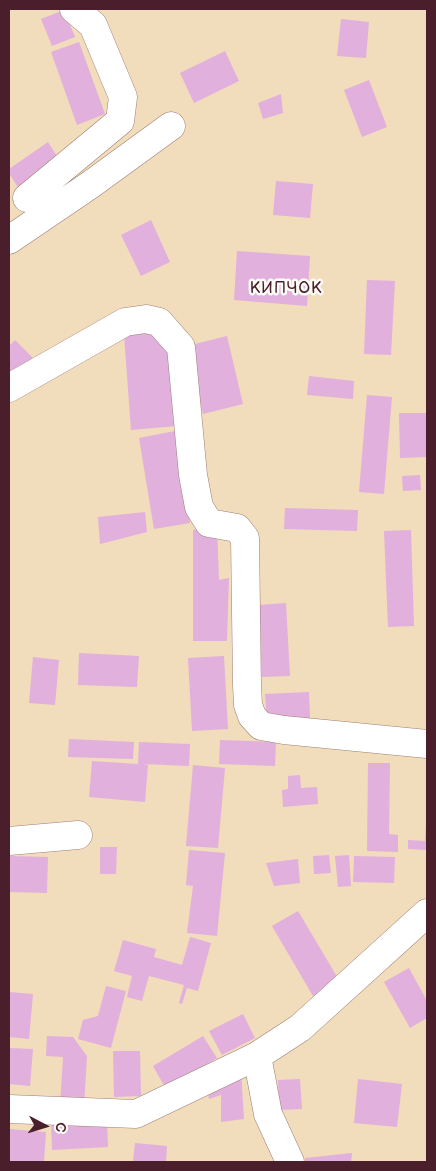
<!DOCTYPE html>
<meta charset="utf-8">
<style>
body{margin:0}
#map{position:relative;width:436px;height:1171px;overflow:hidden;background:#f1dcbc;font-family:"Balsamiq Sans",sans-serif}
canvas{display:block}
.frame{position:absolute;inset:0;border:10px solid #4a1f2b;pointer-events:none}
.north{position:absolute;left:20px;top:1101px;width:50px;height:50px;-webkit-text-stroke:4px #fdfcf7;paint-order:stroke;rotate:95deg;font-size:14px;font-weight:700;line-height:20px;text-align:center;color:#4a1f2b}
.north::after{content:'';display:block;margin:auto;width:18px;height:22px;background:#4a1f2b;clip-path:polygon(50% 0,100% 100%,50% 72%,0 100%)}
</style>
<div id="map">
<canvas width="436" height="1171"></canvas>
<div class="frame"></div>
<div class="north">С</div>
</div>
<script>
const c = document.querySelector('canvas').getContext('2d');
c.lineJoin = 'round';
function paint(path, color) { c.fillStyle = color; c.fill(path, 'evenodd'); }
const toPath = rows => new Path2D(rows.map(r => 'M' + r).join(''));
function strokePath(path, color, width, dash) { c.strokeStyle = color; c.lineWidth = width; c.lineCap = dash ? 'butt' : 'round'; c.setLineDash(dash || []); c.stroke(path); }
function label(font, color, halo, rows, align = 'center') {
  c.font = font + ' "Balsamiq Sans",sans-serif'; c.lineWidth = 5; c.setLineDash([]); c.textBaseline = 'middle'; c.strokeStyle = halo; c.fillStyle = color; for (const [text, x, y, turn = 0] of rows) {
    c.save(); c.translate(x, y); c.rotate((+turn || 0) * Math.PI / 180); c.textAlign = isNaN(turn) ? turn : align; if (halo) c.strokeText(text, 0, 0); c.fillText(text, 0, 0); c.restore();
  }
}
paint(toPath([
 [64,10,75,37,52,46,41,19],
 [341,19,369,22,366,58,337,56],
 [79,42,105,114,77,125,51,52],
 [225,51,239,81,194,103,180,73],
 [369,80,387,127,362,137,344,90],
 [281,94,283,113,263,119,258,103],
 [48,142,60,161,19,189,9,173,9,169],
 [276,181,313,184,310,218,273,215],
 [151,220,170,262,141,276,121,235],
 [237,251,310,256,307,306,234,300],
 [367,280,395,281,391,355,364,354],
 [169,331,177,426,131,430,124,335],
 [227,336,243,404,203,414,187,346],
 [15,340,32,357,33,364,9,379,9,346],
 [309,376,354,381,353,399,307,395],
 [367,395,392,397,384,494,359,492],
 [399,413,427,413,427,457,400,458],
 [175,431,190,523,154,529,139,438],
 [420,475,421,490,403,491,402,476],
 [285,508,358,510,357,531,284,529],
 [145,512,147,532,100,544,98,517],
 [217,526,219,580,229,578,227,641,193,641,193,530],
 [411,530,414,626,388,627,384,531],
 [286,603,290,676,262,677,258,605],
 [79,653,139,656,137,687,78,685],
 [224,656,228,729,192,731,188,658],
 [33,657,59,660,55,705,29,703],
 [309,692,310,718,267,720,265,694],
 [69,739,134,742,133,759,68,757],
 [220,740,276,742,275,766,219,764],
 [139,742,190,744,189,766,143,764,148,765,145,802,89,797,92,761,138,764],
 [368,763,390,763,389,834,398,835,398,852,367,851],
 [193,765,225,768,218,848,186,846],
 [300,775,301,788,317,787,318,804,283,807,282,790,288,789,288,776],
 [426,820,427,850,408,849,408,840,425,841],
 [100,847,117,847,116,874,100,874],
 [189,850,225,853,217,936,187,933,193,886,186,885],
 [329,855,331,873,314,874,313,856],
 [349,855,351,886,338,887,335,856],
 [9,856,48,857,47,893,9,892],
 [354,856,395,857,394,883,353,882],
 [298,859,300,883,274,886,266,863],
 [298,911,339,980,313,996,272,926],
 [190,937,211,943,198,991,187,988,182,1004,179,1003,184,985,149,976,142,1001,127,997,132,976,114,971,123,940,156,949,154,957,182,965],
 [409,968,427,1001,427,1018,410,1028,384,982],
 [106,986,126,991,111,1048,78,1039,83,1020,98,1016],
 [9,992,33,994,29,1039,9,1037],
 [243,1014,255,1038,222,1055,209,1031],
 [47,1036,73,1037,87,1056,84,1106,60,1105,63,1057,46,1056],
 [203,1036,217,1058,166,1089,153,1066],
 [9,1048,33,1049,30,1086,9,1084],
 [113,1051,140,1051,141,1096,114,1097],
 [241,1070,244,1119,221,1122,221,1095,209,1099,207,1086],
 [300,1079,302,1109,279,1110,278,1080],
 [358,1079,402,1084,397,1127,354,1123],
 [107,1121,108,1147,52,1150,51,1123],
 [9,1129,46,1132,44,1162,9,1162],
 [135,1143,167,1146,166,1162,133,1162],
 [352,1153,351,1162,305,1162,305,1158]
]), '#e1b0dc');
const minor = toPath([
 [27,198,120,121,123,97,93,25,74,9],
 [9,240,90,185,171,126],
 [9,388,125,322,146,319,159,322,181,347,193,475,199,507,209,523,237,528,245,538,247,685,248,705,252,716,261,726,284,730,427,744],
 [9,841,78,835],
 [257,1056,268,1114,290,1162],
 [9,1109,136,1114,257,1056,300,1028,427,913]
]);
strokePath(minor, '#9e7e74', 29);
strokePath(minor, '#fff', 28);
c.letterSpacing = '1px';
label('16px', '#4a1f2b', '#fdfcf7', [
 ["КИПЧОК",286,289]
]);
c.letterSpacing = '0px';
</script>
